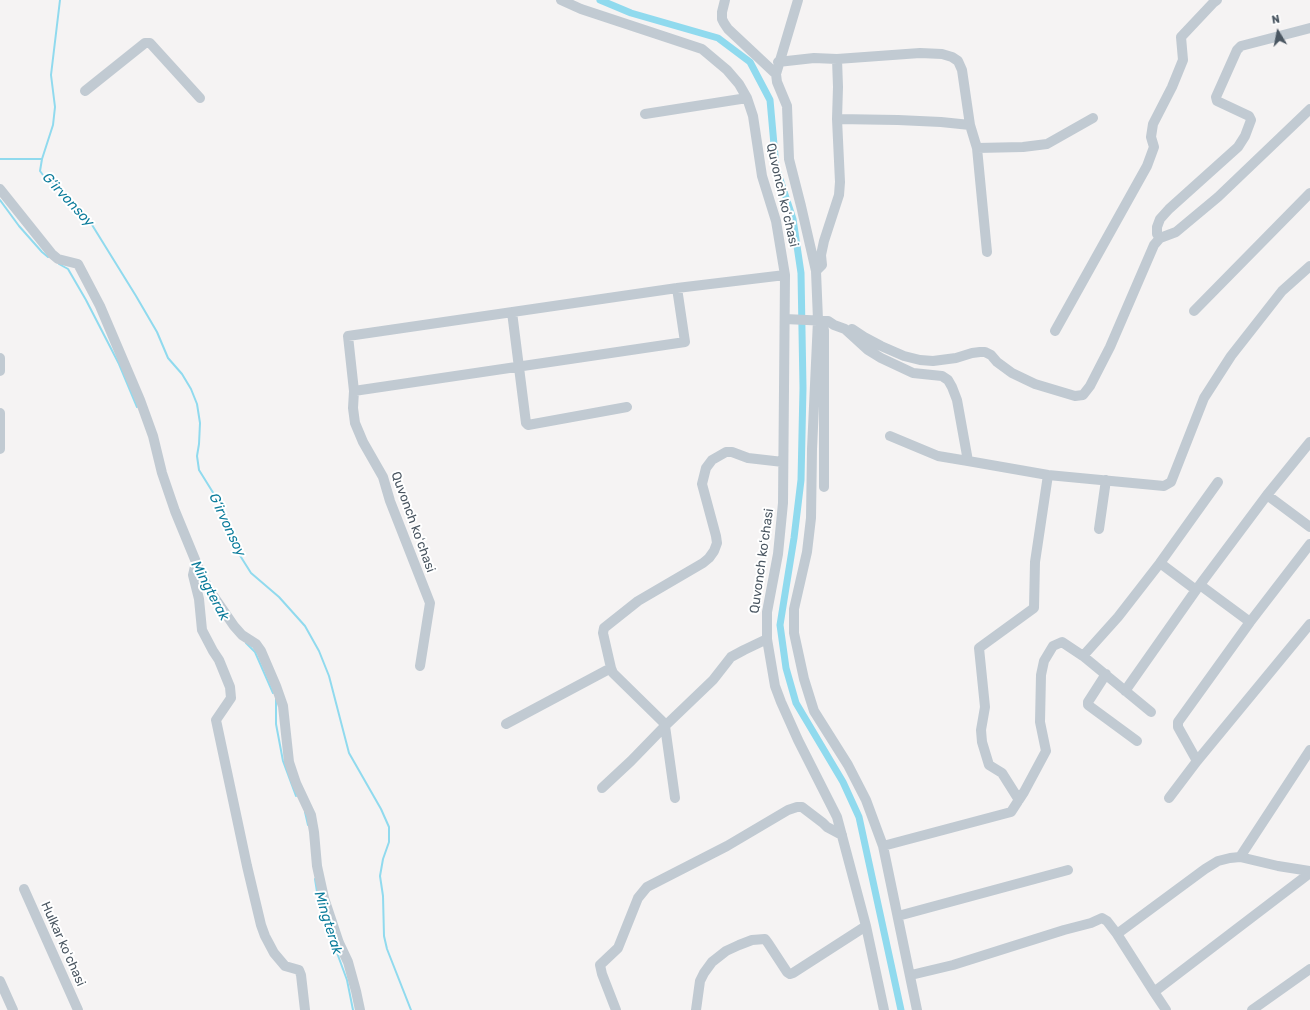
<!DOCTYPE html>
<meta charset="utf-8">
<style>
body{margin:0}
#map{position:relative;width:1310px;height:1010px;overflow:hidden;background:#f5f3f3;font-family:Rubik,sans-serif}
canvas{display:block}
.north{position:absolute;left:1258px;top:12px;width:40px;height:40px;-webkit-text-stroke:3px #fff;paint-order:stroke;rotate:350deg;font-size:11px;font-weight:700;line-height:16px;text-align:center;color:#4a5661}
.north::after{content:'';display:block;margin:auto;width:14px;height:18px;background:#4a5661;clip-path:polygon(50% 0,100% 100%,50% 72%,0 100%)}
</style>
<div id="map">
<canvas width="1310" height="1010"></canvas>
<div class="north">N</div>
</div>
<script>
const c = document.querySelector('canvas').getContext('2d');
c.lineJoin = 'round';
const toPath = rows => new Path2D(rows.map(r => 'M' + r).join(''));
function strokePath(path, color, width, dash) { c.strokeStyle = color; c.lineWidth = width; c.lineCap = dash ? 'butt' : 'round'; c.setLineDash(dash || []); c.stroke(path); }
function label(font, color, halo, rows, align = 'center') {
  c.font = font + ' Rubik,sans-serif'; c.lineWidth = 4; c.setLineDash([]); c.textBaseline = 'middle'; c.strokeStyle = halo; c.fillStyle = color; for (const [text, x, y, turn = 0] of rows) {
    c.save(); c.translate(x, y); c.rotate((+turn || 0) * Math.PI / 180); c.textAlign = isNaN(turn) ? turn : align; if (halo) c.strokeText(text, 0, 0); c.fillText(text, 0, 0); c.restore();
  }
}
strokePath(toPath([
 [60,0,51,75,55,107,53,125,42,159,40,171,46,179,56,185,75,204,89,220,136,296,157,332,168,358,182,374,191,389,197,404,200,423,199,444,197,456,199,470,222,507,234,546,251,573,279,597,305,626,319,651,329,676,349,753,381,809,389,827,389,842,383,859,380,876,383,896,384,936,387,949,411,1010],
 [0,159,42,159],
 [0,200,19,226,42,252,48,257],
 [59,264,68,269,86,300,119,364,137,407],
 [246,643,255,652,273,693],
 [276,699,276,724,283,761,296,796],
 [305,812,308,825],
 [315,879,318,898,326,923,347,980,353,1010]
]), '#90daee', 2);
strokePath(toPath([
 [600,0,631,13,718,38,750,62,770,100,776,167,793,219,801,273,803,388,801,480,794,538,780,625,786,668,796,703,843,782,859,817,901,1010]
]), '#90daee', 7);
strokePath(toPath([
 [561,0,581,9,702,49,727,70,739,84,747,98,753,116,762,176,776,221,785,275,783,503,778,554,767,612,767,639,775,686,781,702,798,740,837,817,866,926,884,1010],
 [725,0,722,12,722,19,724,23,728,29,776,74],
 [798,0,776,74,777,82,787,106,789,159,801,206,816,271,818,320,812,449,811,518,807,552,794,609,794,633,804,679,814,711,848,765,866,800,883,846,917,1010],
 [837,59,920,53,942,54,952,57,958,61,962,70,970,125],
 [778,62,814,58,837,59,838,87,837,119,898,120,941,122,970,125,977,148,1023,147,1047,144,1093,118],
 [85,91,145,43,150,43,200,98],
 [645,114,747,98],
 [977,148,987,252],
 [0,189,52,254,58,259,78,264,100,306,140,400,153,436,162,473,175,511,196,562,208,588,234,626,242,635,256,644,261,651,276,686,283,706,289,762,296,783,311,815,314,832,317,866,324,898,339,943,348,962,356,991,360,1010],
 [1160,238,1157,234,1157,227,1160,219,1169,209,1238,147,1245,136,1251,120,1249,116,1217,101,1216,97,1237,50,1241,46,1310,28],
 [816,271,822,265,821,255,824,241,839,195,840,182,837,119],
 [1194,311,1310,193],
 [512,312,526,423,528,425,627,407],
 [785,319,828,321,834,325,845,329,868,350,881,358,913,373,942,376,948,380,952,387,957,400,968,461,1048,475,1164,486,1171,482,1204,398,1231,356,1282,291,1310,266],
 [852,329,864,337,881,346,904,356,920,360,933,361,956,358,972,353,980,352,985,352,991,355,997,362,1012,373,1035,384,1075,396,1083,395,1090,386,1110,347,1154,245,1160,238,1176,232,1218,197,1310,109],
 [1055,331,1147,166,1154,147,1151,137,1153,124,1172,87,1183,60,1181,37,1213,3,1217,0],
 [0,358,0,371],
 [354,391,685,342,677,288],
 [0,413,0,449],
 [890,436,938,456,968,461],
 [824,487,824,330],
 [1267,495,1310,527],
 [1099,529,1106,480],
 [196,562,193,575,199,599,202,630,213,651,219,660,230,687,231,698,216,720,247,866,261,925,265,936,274,953,285,966,299,970,301,975,305,1010],
 [1160,563,1196,590],
 [1200,585,1250,622],
 [1083,656,1118,617,1160,563,1218,482],
 [420,666,430,603,390,501,383,477,363,442,355,423,353,408,354,391,348,336,677,288,785,275],
 [1106,674,1088,702,1088,705,1137,741],
 [1125,691,1196,590,1267,495,1310,442],
 [506,724,611,668],
 [1197,761,1178,727,1178,722,1250,622,1310,544],
 [602,788,631,761,665,726,663,722,613,673,611,668,603,633,604,628,638,601,703,563,709,558,714,551,717,543,716,536,702,484,706,468,712,460,726,452,732,452,748,458,783,462],
 [675,798,665,726,713,680,731,657,744,650,767,639],
 [1169,798,1197,761,1310,624],
 [1019,800,1002,773,989,765,982,742,981,730,985,707,979,648,1034,608,1035,562,1048,475],
 [883,846,1011,812,1024,792,1046,751,1040,722,1041,675,1044,661,1053,646,1062,642,1083,656,1151,712],
 [1240,857,1310,750],
 [24,889,78,1010],
 [898,916,1068,870],
 [1117,934,1154,992,1166,1010],
 [911,975,953,965,1064,930,1091,923,1102,918,1107,921,1117,934,1205,869,1218,861,1230,858,1240,857,1278,866,1310,871],
 [0,981,13,1010],
 [1154,992,1310,873],
 [616,1010,602,974,600,965,618,948,638,898,647,887,727,846,788,810,797,807,802,807,823,823,827,827,842,835],
 [696,1010,700,981,704,973,712,962,726,951,739,945,752,940,765,939,768,943,787,972,790,974,793,973,866,926],
 [1252,1010,1310,969]
]), '#c1cad2', 10);
label('13px', '#4a5661', '#fff', [
 ["Quvonch koʻchasi",782,195,77],
 ["Quvonch koʻchasi",413,522,70],
 ["Quvonch koʻchasi",762,561,-82],
 ["Hulkar koʻchasi",63,944,66]
]);
label('italic 14px', '#0c7c9b', '#fff', [
 ["G‘irvonsoy",68,200,47],
 ["G‘irvonsoy",227,525,65],
 ["Mingterak",210,591,62],
 ["Mingterak",328,923,73]
]);
</script>
